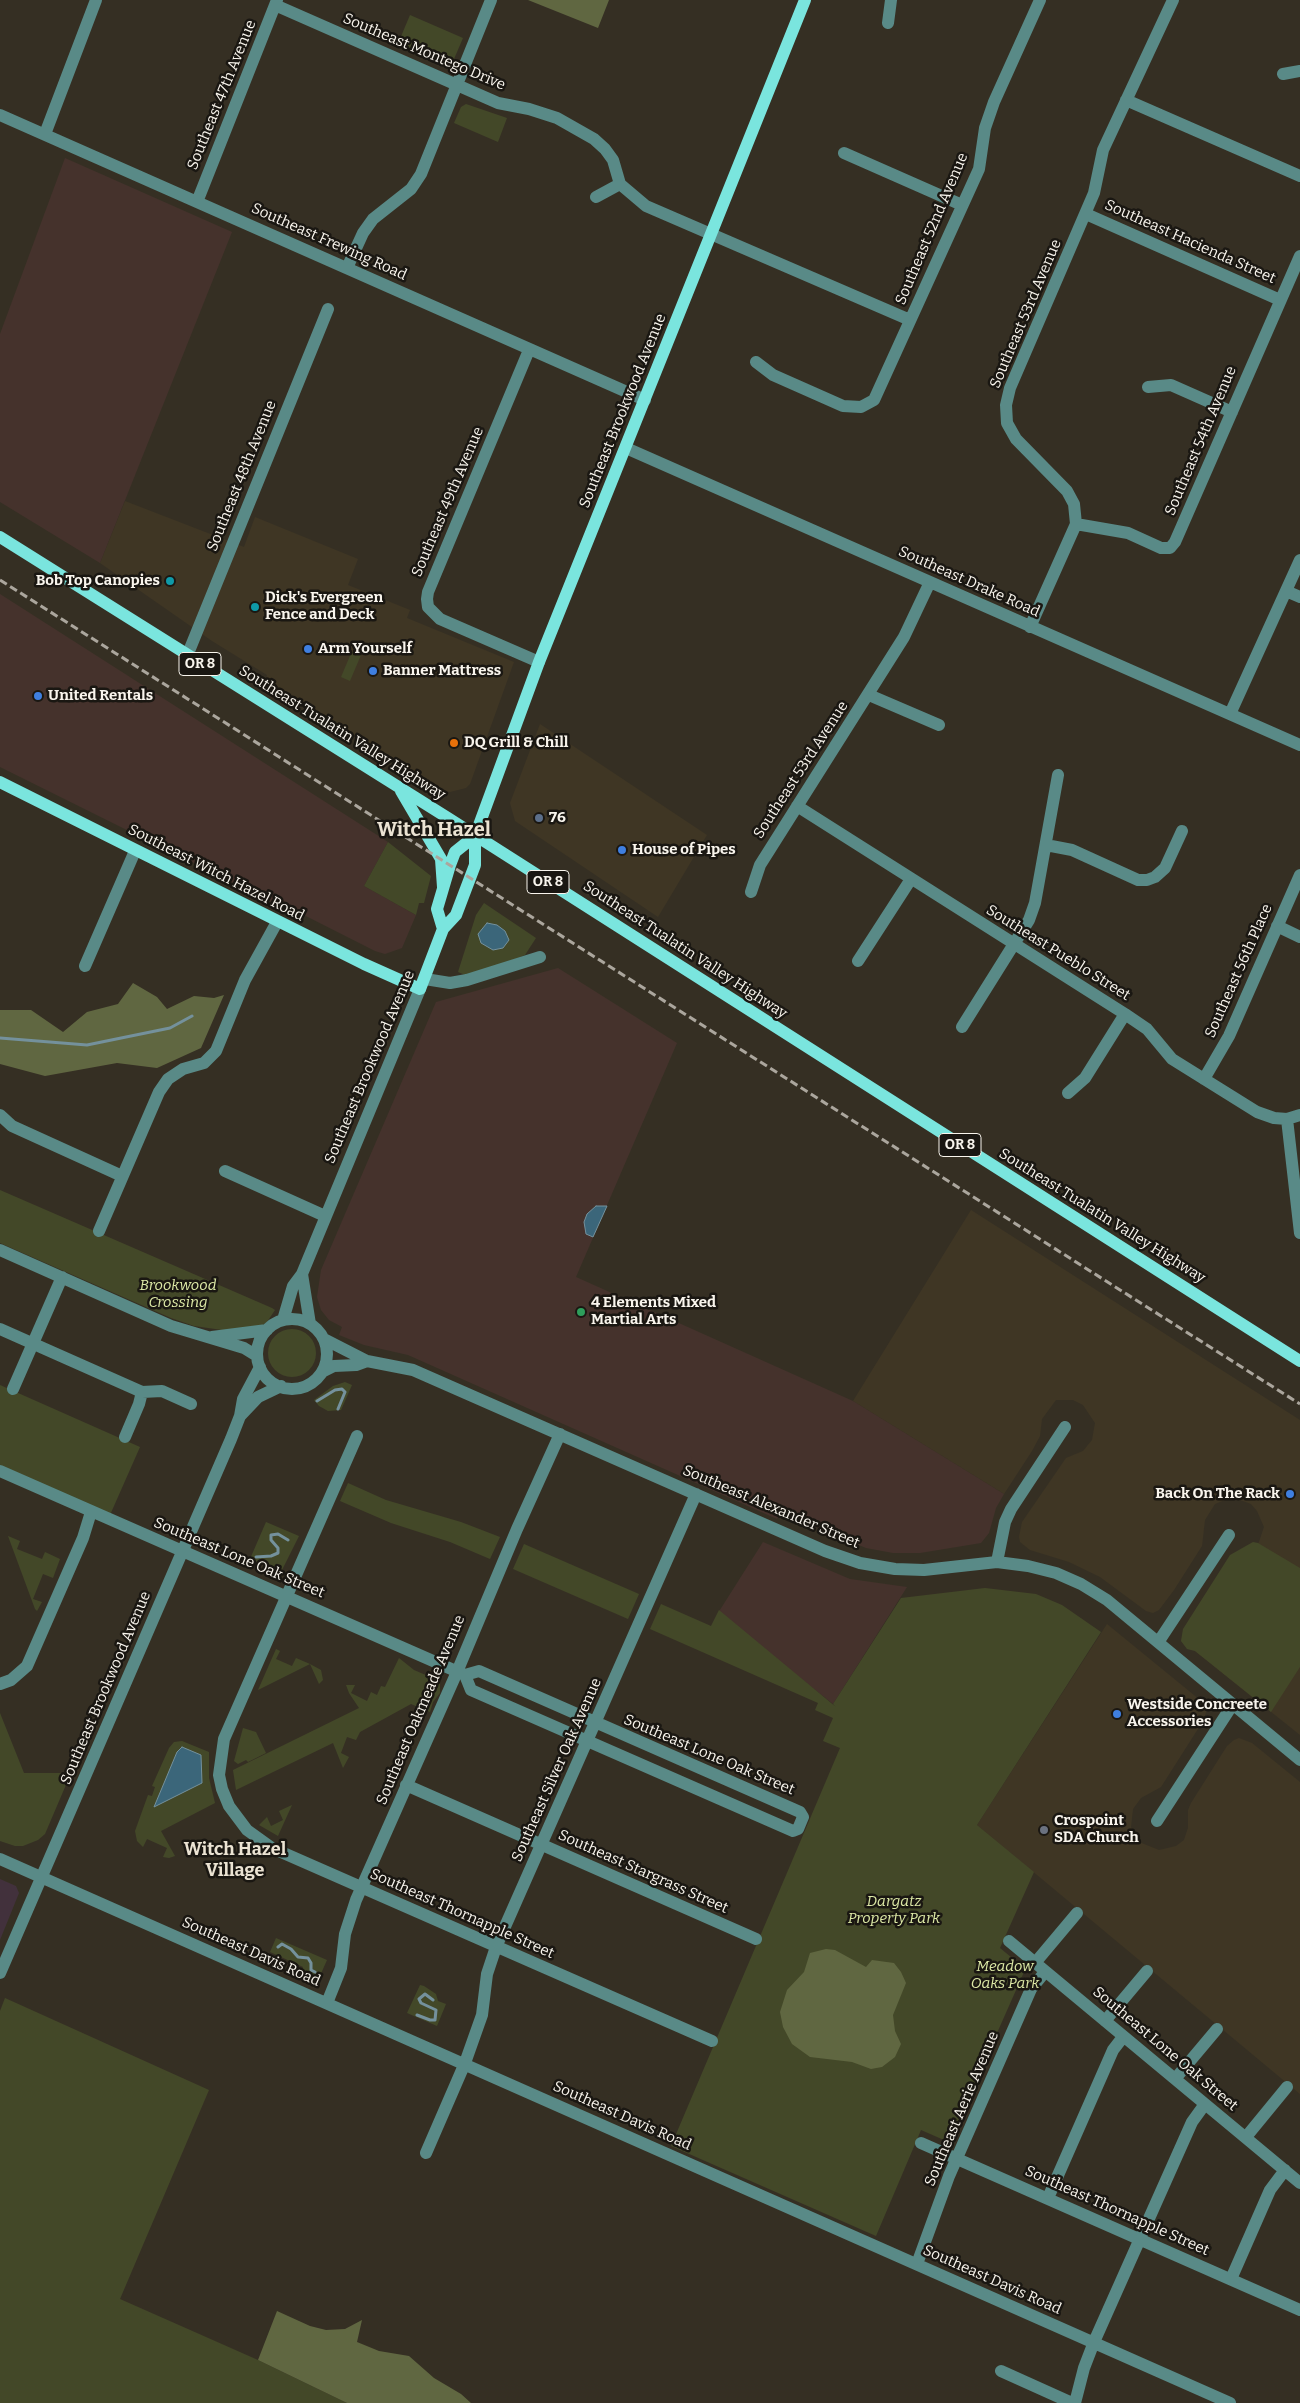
<!DOCTYPE html>
<style>
body{margin:0}
canvas{display:block;background:#352f23}
</style>
<canvas width="1300" height="2403"></canvas>
<script>
const c = document.querySelector('canvas').getContext('2d');
c.lineJoin = 'round';
function paint(path, color) { c.fillStyle = color; c.fill(path, 'evenodd'); }
const toPath = rows => new Path2D(rows.map(r => 'M' + r).join(''));
function strokePath(path, color, width, dash) { c.strokeStyle = color; c.lineWidth = width; c.lineCap = dash ? 'butt' : 'round'; c.setLineDash(dash || []); c.stroke(path); }
function label(font, color, halo, rows, align = 'center') {
  c.font = font + ' Bitter,serif'; c.lineWidth = 5; c.setLineDash([]); c.textBaseline = 'middle'; c.strokeStyle = halo; c.fillStyle = color; for (const [text, x, y, turn = 0] of rows) {
    c.save(); c.translate(x, y); c.rotate((+turn || 0) * Math.PI / 180); c.textAlign = isNaN(turn) ? turn : align; if (halo) c.strokeText(text, 0, 0); c.fillText(text, 0, 0); c.restore();
  }
}
paint(toPath([
 [125,501,244,547,255,517,358,559,348,585,410,610,407,618,514,662,470,784,466,788,450,792,441,790,266,679,267,675,212,641,100,563],
 [540,724,707,835,658,917,515,821,510,803],
 [971,1210,1300,1420,1300,1735,1190,1647,1259,1542,1264,1527,1257,1511,1251,1504,1232,1497,1215,1504,1205,1520,1202,1546,1174,1590,1159,1610,1153,1613,1146,1611,1100,1577,1069,1562,1030,1550,1020,1542,1019,1537,1022,1522,1066,1458,1083,1451,1092,1440,1095,1423,1083,1405,1073,1400,1056,1400,1042,1419,1040,1436,1032,1451,1004,1494,853,1401],
 [1107,1624,1200,1700,1207,1710,1203,1721,1161,1787,1141,1798,1133,1809,1131,1827,1139,1842,1159,1850,1176,1846,1184,1840,1188,1828,1188,1810,1191,1803,1227,1746,1234,1740,1239,1738,1252,1743,1300,1782,1300,2094,977,1825]
]), '#3f3624');
paint(toPath([
 [65,158,232,232,100,563,0,502,0,334],
 [0,594,388,842,364,886,416,915,402,948,385,954,375,951,296,911,294,913,0,767],
 [558,968,677,1043,576,1277,853,1401,1004,1494,996,1508,989,1533,981,1543,920,1553,893,1553,866,1548,780,1513,777,1519,408,1355,364,1345,339,1335,342,1327,329,1320,321,1310,317,1297,321,1270,436,1002],
 [763,1542,850,1579,907,1587,833,1704,718,1613]
]), '#45322c');
paint(toPath([
 [0,1879,16,1886,19,1893,0,1940]
]), '#42313c');
paint(toPath([
 [410,15,463,38,451,66,444,67,397,46],
 [466,104,507,118,498,142,454,123,461,107],
 [352,651,361,655,350,681,341,677],
 [388,842,431,876,424,903,419,903,416,915,364,886],
 [484,903,536,938,525,955,478,974,465,975,458,972,476,915],
 [0,1190,272,1308,275,1310,267,1322,258,1328,229,1331,194,1326,171,1318,0,1243],
 '268 1353a24 24 0 1 1 48 0a24 24 0 1 1-48 0Z',
 [345,1382,352,1385,341,1410,328,1411,319,1406,314,1400,333,1386],
 [0,1385,140,1447,110,1515,0,1468],
 [348,1483,386,1500,461,1522,500,1537,490,1559,450,1542,391,1523,340,1501],
 [266,1522,299,1536,281,1572,250,1559],
 [8,1536,20,1541,17,1549,42,1559,45,1552,60,1559,53,1578,43,1574,33,1599,42,1602,37,1611,35,1609],
 [1253,1542,1258,1543,1300,1568,1300,1667,1271,1712,1195,1651,1187,1649,1181,1641,1183,1629,1230,1555],
 [524,1544,639,1594,628,1619,513,1569],
 [985,1588,1036,1594,1062,1605,1101,1632,977,1825,1034,1872,1000,1948,1023,1967,1024,1972,951,2137,944,2140,921,2130,876,2236,671,2146,840,1748,823,1741,833,1718,815,1710,818,1703,650,1629,661,1604,711,1626,719,1610,836,1707,833,1704,901,1598],
 [276,1649,280,1651,276,1659,292,1666,296,1658,310,1664,321,1670,323,1680,319,1684,310,1664,258,1690],
 [399,1658,414,1670,435,1679,440,1684,440,1693,433,1702,430,1712,411,1704,360,1732,356,1740,347,1737,341,1753,349,1757,343,1768,333,1743,236,1790,233,1770,359,1708,349,1693,346,1685,355,1685,351,1693,367,1701,371,1692,377,1695,381,1686,385,1687],
 [0,1713,24,1773,71,1773,45,1834,38,1840,23,1846,15,1846,0,1841],
 [243,1728,256,1732,266,1753,248,1762,246,1760,238,1764,234,1761],
 [182,1741,209,1752,209,1778,215,1803,161,1831,175,1856,169,1858,163,1857,167,1848,147,1839,143,1847,137,1841,135,1831,148,1795,152,1796,155,1787,152,1786,169,1748,174,1742],
 [292,1805,278,1836,259,1825,267,1817,271,1826,283,1820,279,1811],
 [276,1938,327,1960,319,1978,302,1970,303,1967,270,1952],
 [420,1985,424,1986,436,1994,438,2001,446,2004,437,2026,407,2013],
 [5,1998,209,2090,120,2299,258,2360,347,2403,0,2403,0,2011]
]), '#434828');
paint(toPath([
 [528,0,609,0,598,28],
 [133,983,157,997,167,1009,194,996,214,998,224,995,201,1048,157,1068,117,1063,45,1076,0,1064,0,1010,31,1010,63,1032,87,1012,118,1004],
 [826,1949,835,1950,866,1967,872,1960,894,1963,901,1972,906,1983,893,2015,895,2031,901,2044,895,2057,882,2067,871,2069,852,2062,810,2057,792,2044,783,2027,780,2012,787,1990,804,1972,810,1953],
 [277,2311,310,2326,326,2330,345,2329,362,2320,357,2342,379,2351,409,2356,434,2378,461,2394,471,2403,347,2403,258,2360]
]), '#606741');
const water = toPath([
 [487,923,497,925,505,931,509,940,503,948,493,950,481,943,478,934,487,923],
 [596,1206,607,1206,593,1237,586,1234,584,1222,587,1214,596,1206],
 [182,1747,201,1755,202,1783,154,1807,177,1752,182,1747]
]);
paint(water, '#3b667a');
strokePath(water, '#74919c', 1);
strokePath(toPath([
 [0,1038,87,1045,170,1028,192,1016],
 [317,1401,335,1390,342,1389,345,1392,338,1409],
 [256,1557,271,1556,278,1553,278,1548,271,1540,271,1535,278,1534,288,1540],
 [278,1947,282,1944,291,1949,298,1957,308,1958,311,1963,311,1970,315,1972],
 [417,2015,430,2020,435,2020,436,2010,421,2003,419,1999,425,1994,433,2000]
]), '#74919c', 3);
strokePath(toPath([
 [275,5,498,103,529,109,557,118,594,139,605,149,613,160,620,184,646,206,910,320],
 [888,23,891,0],
 [1283,74,1300,71],
 [1126,100,1300,176],
 [0,115,645,400],
 [45,134,96,0],
 [844,153,962,205],
 [596,197,620,184],
 [197,202,277,0],
 [1086,214,1280,300],
 [347,268,363,233,373,219,411,189,421,174,491,0],
 [529,350,428,592,427,599,428,607,440,619,539,662],
 [756,362,773,375,843,406,861,407,874,400,979,169,985,128,994,102,1040,0],
 [1148,387,1171,385,1232,412],
 [626,448,1300,745],
 [1076,524,1128,533,1161,548,1170,548,1175,542,1300,256],
 [1286,591,1300,597],
 [1030,627,1076,524,1074,504,1067,491,1016,439,1007,423,1006,405,1010,388,1094,193,1103,150,1173,0],
 [187,656,328,309],
 [869,695,939,725],
 [1230,714,1300,560],
 [797,806,1125,1014,1147,1029,1172,1059,1257,1112,1274,1118,1287,1119,1300,1115],
 [1046,845,1072,850,1138,880,1147,880,1155,877,1165,868,1182,831],
 [751,892,760,865,904,637,930,582],
 [1277,926,1300,937],
 [858,961,911,879],
 [85,966,135,851],
 [425,979,450,983,467,980,540,957],
 [962,1027,1029,920,1035,903,1058,775],
 [1204,1079,1229,1036,1300,875],
 [1068,1093,1085,1078,1125,1014],
 [0,1115,12,1126,122,1176],
 [1287,1119,1300,1233],
 [225,1171,325,1216],
 [99,1231,159,1092,168,1079,183,1069,204,1063,216,1051,245,980,277,922],
 [0,1250,171,1326,244,1348,257,1356],
 [302,1274,310,1324],
 '257 1354a35 35 0 1 1 70 0a35 35 0 1 1-70 0Z',
 [283,1320,293,1286,302,1274,420,989],
 [0,1329,142,1392,162,1391,191,1404],
 [212,1337,267,1330],
 [324,1339,367,1361],
 [322,1372,334,1366,356,1365,367,1361,413,1370,825,1551,860,1563,895,1569,924,1570,997,1562,1028,1566,1056,1573,1081,1584,1107,1600,1300,1760],
 [13,1389,62,1277],
 [240,1416,258,1397,281,1386],
 [357,1436,224,1739,219,1775,222,1789,229,1806,247,1830,272,1848,712,2041],
 [125,1437,139,1404,142,1392],
 [0,1471,465,1675,479,1671,800,1812,803,1817,798,1829,793,1831,471,1690,465,1675],
 [997,1562,1005,1522,1011,1509,1065,1427],
 [1159,1641,1229,1535],
 [0,1684,11,1680,27,1666,83,1538,91,1512],
 [406,1785,756,1939],
 [1157,1821,1233,1704],
 [0,1859,1230,2403],
 [1009,1941,1300,2183],
 [1035,1963,1077,1913],
 [0,1973,231,1439,240,1416,243,1399,260,1367],
 [327,2003,341,1968,345,1934,356,1900,457,1672,517,1529,560,1434],
 [1105,2021,1147,1971],
 [1175,2079,1217,2029],
 [1246,2137,1287,2087],
 [921,2143,1300,2310],
 [426,2153,465,2063,482,2015,487,1974,496,1947,696,1494],
 [1048,2198,1113,2050,1123,2037],
 [917,2264,949,2176,1031,1989,1045,1972],
 [1231,2279,1270,2190,1285,2170],
 [1001,2371,1072,2403],
 [1075,2403,1084,2368,1094,2342,1192,2122,1205,2104]
]), '#598a87', 12);
strokePath(toPath([
 [0,537,448,818,1300,1361],
 [0,782,364,964,420,989,443,929,456,915,475,865,475,836,539,662,805,0],
 [401,791,441,859,443,887],
 [443,929,437,909,450,865,455,852,475,836]
]), '#7ae5de', 12);
strokePath(toPath([
 [0,580,1300,1404]
]), '#aba69d', 3, [8, 4]);
for (const [x, y, r, color] of [
 [170,581,5,"#0f9aa8"],
 [255,607,5,"#0f9aa8"],
 [308,649,5,"#3f7fe0"],
 [373,671,5,"#3f7fe0"],
 [38,696,5,"#3f7fe0"],
 [454,743,5,"#e8710a"],
 [539,818,5,"#5c6f8a"],
 [622,850,5,"#3f7fe0"],
 [581,1312,5,"#2e9e5b"],
 [1290,1494,5,"#3f7fe0"],
 [1117,1714,5,"#3f7fe0"],
 [1044,1830,5,"#6b7280"]
]) { const dot = new Path2D(); dot.arc(x, y, r, 0, 2 * Math.PI); c.fillStyle = color; c.fill(dot); strokePath(dot, '#1a1712', 2); }
for (const [x, y, w] of [
 [200,664,42],
 [548,882,42],
 [960,1145,42]
]) { const box = new Path2D(); box.roundRect(x - w / 2, y - 11.5, w, 23, 4); c.fillStyle = '#1a1712'; c.fill(box); strokePath(box, '#f9f5ed', 1); }
label('bold 14px', '#f9f5ed', null, [
 ["OR 8",200,664],
 ["OR 8",548,882],
 ["OR 8",960,1145]
]);
label('15px', '#f9f5ed', '#1a1712', [
 ["Southeast Montego Drive",424,52,23],
 ["Southeast 47th Avenue",222,95,-68],
 ["Southeast 52nd Avenue",932,229,-67],
 ["Southeast Frewing Road",329,242,24],
 ["Southeast Hacienda Street",1190,242,24],
 ["Southeast 53rd Avenue",1026,314,-67],
 ["Southeast Brookwood Avenue",623,411,-68],
 ["Southeast 54th Avenue",1201,441,-67],
 ["Southeast 48th Avenue",242,476,-68],
 ["Southeast 49th Avenue",448,502,-67],
 ["Southeast Drake Road",969,582,24],
 ["Southeast Tualatin Valley Highway",342,733,32],
 ["Southeast 53rd Avenue",801,770,-57],
 ["Southeast Witch Hazel Road",216,873,27],
 ["Southeast Tualatin Valley Highway",685,950,33],
 ["Southeast Pueblo Street",1058,953,32],
 ["Southeast 56th Place",1239,971,-66],
 ["Southeast Brookwood Avenue",370,1067,-67],
 ["Southeast Tualatin Valley Highway",1102,1216,32],
 ["Southeast Alexander Street",771,1507,23],
 ["Southeast Lone Oak Street",239,1558,23],
 ["Southeast Brookwood Avenue",106,1688,-67],
 ["Southeast Oakmeade Avenue",421,1710,-67],
 ["Southeast Lone Oak Street",709,1755,23],
 ["Southeast Silver Oak Avenue",557,1770,-66],
 ["Southeast Stargrass Street",643,1872,24],
 ["Southeast Thornapple Street",462,1914,24],
 ["Southeast Davis Road",251,1952,24],
 ["Southeast Lone Oak Street",1165,2049,40],
 ["Southeast Aerie Avenue",962,2109,-67],
 ["Southeast Davis Road",622,2116,24],
 ["Southeast Thornapple Street",1117,2211,24],
 ["Southeast Davis Road",992,2280,24]
]);
label('bold 15px', '#f9f5ed', '#1a1712', [
 ["Bob Top Canopies",160,581,"right"],
 ["Dick's Evergreen",265,598],
 ["Fence and Deck",265,615],
 ["Arm Yourself",318,649],
 ["Banner Mattress",383,671],
 ["United Rentals",48,696],
 ["DQ Grill & Chill",464,743],
 ["76",549,818],
 ["House of Pipes",632,850],
 ["4 Elements Mixed",591,1303],
 ["Martial Arts",591,1320],
 ["Back On The Rack",1280,1494,"right"],
 ["Westside Concreete",1127,1705],
 ["Accessories",1127,1722],
 ["Crospoint",1054,1821],
 ["SDA Church",1054,1838]
], 'left');
label('italic 15px', '#dde9a6', '#1a1712', [
 ["Brookwood",178,1286],
 ["Crossing",178,1303],
 ["Dargatz",894,1902],
 ["Property Park",894,1919],
 ["Meadow",1005,1967],
 ["Oaks Park",1005,1984]
]);
label('bold 18px', '#ebe3d3', '#1a1712', [
 ["Witch Hazel",235,1850],
 ["Village",235,1871]
]);
label('bold 20px', '#ebe3d3', '#1a1712', [
 ["Witch Hazel",434,830]
]);
</script>
